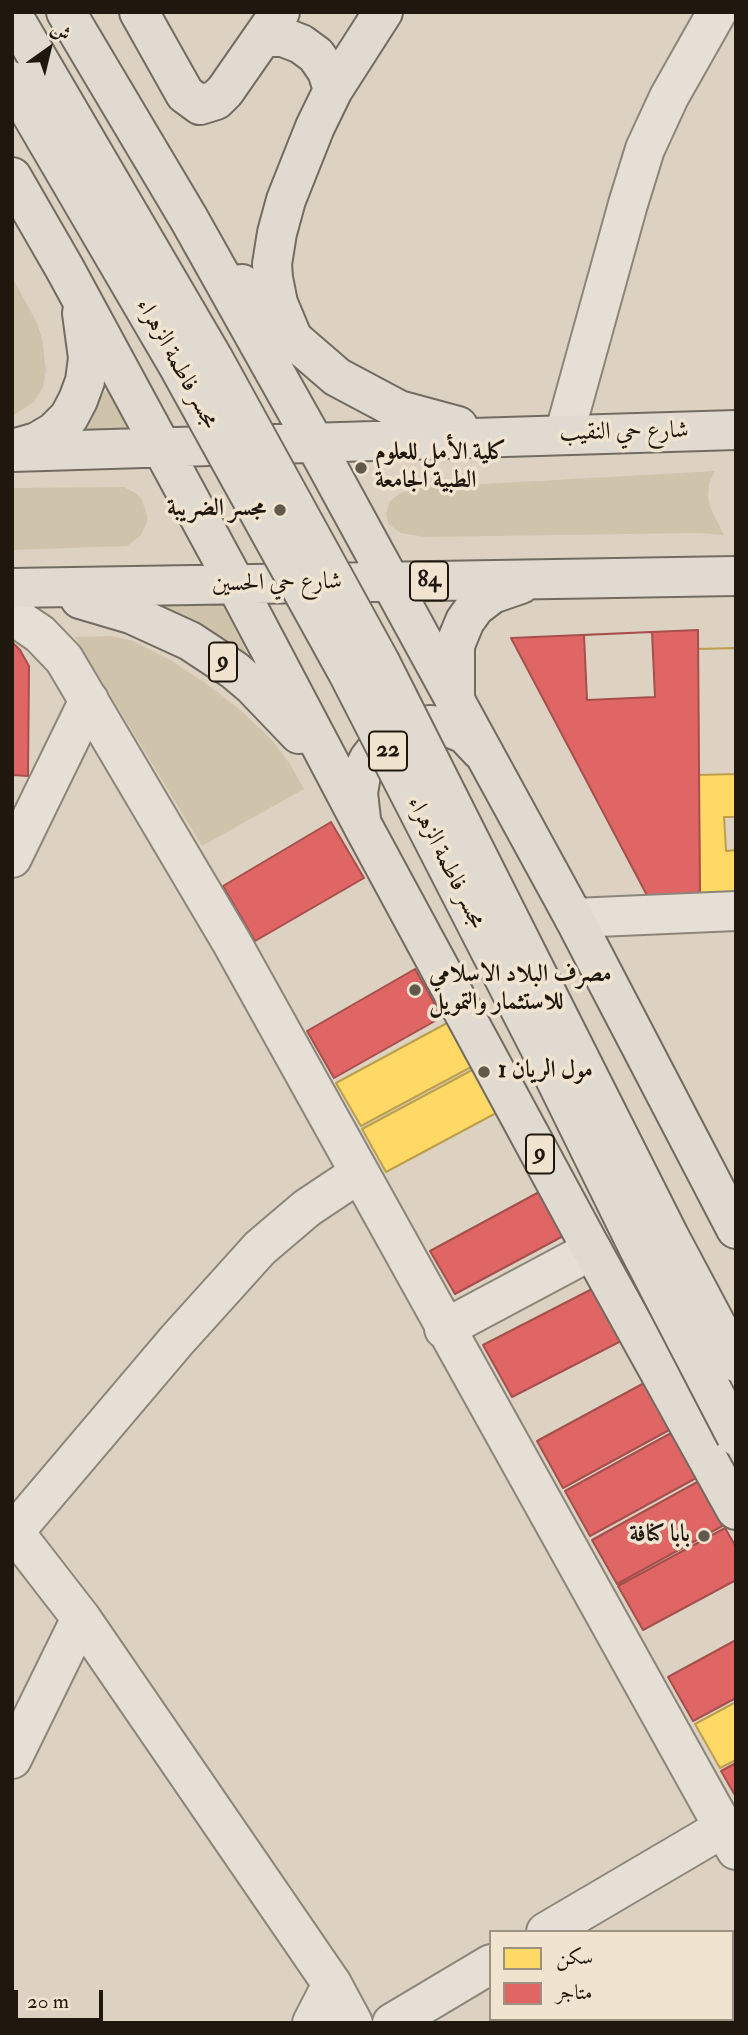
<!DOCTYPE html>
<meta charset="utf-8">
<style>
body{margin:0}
#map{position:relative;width:748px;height:2035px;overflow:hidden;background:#ddd2c1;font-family:"IM FELL Double Pica",Amiri,serif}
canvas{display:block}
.frame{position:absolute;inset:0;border:14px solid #20180e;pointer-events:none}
.legend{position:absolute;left:489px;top:1930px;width:245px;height:91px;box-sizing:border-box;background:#f0e4d0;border:2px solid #9d9282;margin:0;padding:9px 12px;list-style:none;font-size:21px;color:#20180e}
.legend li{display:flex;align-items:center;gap:14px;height:35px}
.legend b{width:35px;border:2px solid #9d9282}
.north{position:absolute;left:14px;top:14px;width:70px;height:70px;-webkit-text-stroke:5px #f0e4d0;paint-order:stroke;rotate:34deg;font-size:19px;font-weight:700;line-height:28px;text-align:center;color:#20180e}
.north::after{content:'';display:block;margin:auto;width:24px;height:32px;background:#20180e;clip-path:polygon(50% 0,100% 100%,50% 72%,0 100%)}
.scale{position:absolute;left:14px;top:1990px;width:89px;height:32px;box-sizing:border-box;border:4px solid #20180e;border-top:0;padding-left:9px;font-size:21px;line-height:24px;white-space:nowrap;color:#20180e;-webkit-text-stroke:5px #f0e4d0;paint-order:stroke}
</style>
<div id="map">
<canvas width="748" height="2035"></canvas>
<div class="frame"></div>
<ul class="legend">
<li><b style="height:19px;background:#ffd966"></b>سكن</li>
<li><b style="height:19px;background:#e06666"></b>متاجر</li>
</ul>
<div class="north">ش</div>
<div class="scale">20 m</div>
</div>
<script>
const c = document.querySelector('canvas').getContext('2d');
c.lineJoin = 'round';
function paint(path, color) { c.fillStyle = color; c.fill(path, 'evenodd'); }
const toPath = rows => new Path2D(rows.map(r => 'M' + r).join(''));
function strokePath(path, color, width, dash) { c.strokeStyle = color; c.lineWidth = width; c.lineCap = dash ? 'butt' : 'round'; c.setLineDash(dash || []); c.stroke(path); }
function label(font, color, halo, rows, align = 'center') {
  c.font = font + ' "IM FELL Double Pica",Amiri,serif'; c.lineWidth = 7; c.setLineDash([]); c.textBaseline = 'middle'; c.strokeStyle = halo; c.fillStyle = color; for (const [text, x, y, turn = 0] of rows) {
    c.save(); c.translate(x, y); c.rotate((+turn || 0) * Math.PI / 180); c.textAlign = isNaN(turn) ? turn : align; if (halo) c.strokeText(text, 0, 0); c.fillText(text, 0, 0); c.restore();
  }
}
paint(toPath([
 [12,277,36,321,42,338,46,371,43,387,34,402,12,416],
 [109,385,137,431,70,434,97,404],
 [715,471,709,484,708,498,711,509,724,535,699,533,425,537,401,533,388,524,386,513,390,501,399,494,413,488],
 [124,487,137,494,142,500,147,515,147,522,141,535,127,546,12,550,12,488],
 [223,604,254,668,145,606],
 [112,636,133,641,170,660,204,682,238,708,272,740,290,764,304,789,202,846,75,637]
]), '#d0c3ab');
const homes = toPath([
 [736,648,736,902,700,902,697,649,736,648],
 [736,648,736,774,698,775,697,649,736,648],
 [724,817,736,817,736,850,726,851,724,817],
 [449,1022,473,1066,361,1126,336,1083,449,1022],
 [474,1069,498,1112,386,1172,362,1129,474,1069],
 [736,1702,736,1760,720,1768,695,1724,736,1702]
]);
paint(homes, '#ffd966');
strokePath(homes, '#bc9f4c', 2);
const shops = toPath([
 [698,630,700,902,650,901,511,638,698,630],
 [652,632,655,697,587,700,584,635,652,632],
 [12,642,20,650,29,666,28,776,12,775,12,642],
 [331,822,364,878,255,941,223,886,331,822],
 [415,969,442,1017,334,1078,307,1031,415,969],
 [541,1191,565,1235,455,1294,430,1251,541,1191],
 [594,1288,623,1340,512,1397,483,1345,594,1288],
 [646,1382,671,1429,563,1488,537,1441,646,1382],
 [673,1432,698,1477,590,1536,565,1491,673,1432],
 [699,1481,724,1525,617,1584,592,1540,699,1481],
 [725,1528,736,1547,736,1580,643,1630,618,1586,725,1528],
 [736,1640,736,1698,693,1721,668,1677,736,1640],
 [736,1763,736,1797,721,1771,736,1763]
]);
paint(shops, '#e06666');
strokePath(shops, '#a64f4c', 2);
const minor = toPath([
 [564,435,628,204,645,149,669,97,717,12],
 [12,615,40,634,64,659,232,943,736,1850],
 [12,858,89,700],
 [574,918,736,911],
 [444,1329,592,1250],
 [12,1529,81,1618,332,1984,353,2023],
 [15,1531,177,1340,260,1248,307,1208,358,1174],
 [12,1759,81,1618],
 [546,1932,723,1828],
 [312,2023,332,1984],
 [392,2023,491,1964]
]);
const major = toPath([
 [139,12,185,94,200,105,216,100,225,91,280,12],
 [263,37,283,37,301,44,316,55,327,71,333,90],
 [293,339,278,303,273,278,272,264,277,233,286,200,315,127,333,90,383,12]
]);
const highway = toPath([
 [66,12,189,219,314,442,574,918,736,1229],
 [12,177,65,269,236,585,364,828,592,1250,736,1510],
 [242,284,293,339,337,377,399,410,458,426],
 [16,448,37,442,54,432,69,417,78,400,85,381,88,358,82,313],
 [12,452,736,430],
 [12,588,736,576],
 [80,599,131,614,190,641,234,670,253,686,299,734],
 [455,699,455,645,465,621,475,607,492,594,521,584],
 [361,819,358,793,361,775,369,759,380,745,395,734,412,727,430,725,448,727,465,734,481,751]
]);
strokePath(minor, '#8c857a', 42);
strokePath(major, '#726b62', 42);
strokePath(highway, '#726b62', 42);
strokePath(minor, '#e5dfd6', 38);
strokePath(major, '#e0dad0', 38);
strokePath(highway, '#e0dad0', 38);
const highwayBridge = toPath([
 [12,14,213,358,380,662,669,1236,736,1362],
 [12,81,180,369,348,673,543,1054,639,1249,736,1436]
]);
strokePath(highwayBridge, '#726b62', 42, []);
strokePath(highwayBridge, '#e0dad0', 38);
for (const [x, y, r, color] of [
 [361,468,7,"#62594d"],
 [280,510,7,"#62594d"],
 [415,990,7,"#62594d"],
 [484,1072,7,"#62594d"],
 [704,1536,7,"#62594d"]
]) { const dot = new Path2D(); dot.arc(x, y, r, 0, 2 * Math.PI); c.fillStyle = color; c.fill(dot); strokePath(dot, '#f0e4d0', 2.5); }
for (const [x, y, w] of [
 [429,581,38],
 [223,662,28],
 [388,751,38],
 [540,1154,28]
]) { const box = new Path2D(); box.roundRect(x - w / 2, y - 19.5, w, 39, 5); c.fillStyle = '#f0e4d0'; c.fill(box); strokePath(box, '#20180e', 2); }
label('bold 23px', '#20180e', null, [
 ["84",429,581],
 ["9",223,662],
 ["22",388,751],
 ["9",540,1154]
]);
label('24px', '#20180e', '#f0e4d0', [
 ["مجسر فاطمة الزهراء",176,364,61],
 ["شارع حي النقيب",624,433,-1],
 ["شارع حي الحسين",277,584,-1],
 ["مجسر فاطمة الزهراء",445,863,63]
]);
label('bold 24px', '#20180e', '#f0e4d0', [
 ["كلية الأمل للعلوم",375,454],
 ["الطبية الجامعة",375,482],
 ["مجسر الضريبة",266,510,"right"],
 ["مصرف البلاد الاسلامي",429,976],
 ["للاستثمار والتمويل",429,1004],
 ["مول الريان 1",498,1072],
 ["بابا كنافة",690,1536,"right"]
], 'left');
</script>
